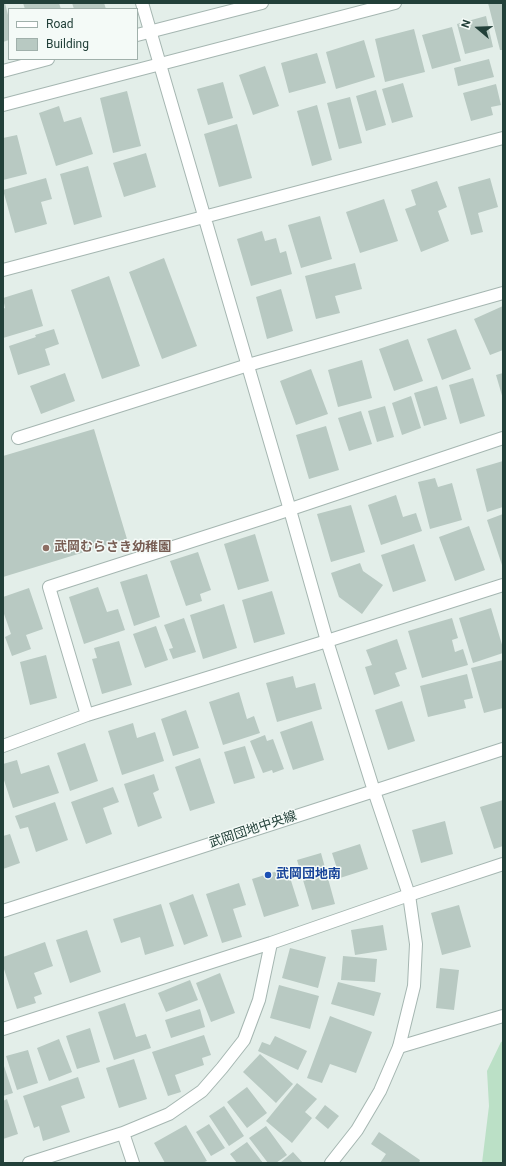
<!DOCTYPE html>
<meta charset="utf-8">
<style>
body{margin:0}
#map{position:relative;width:506px;height:1166px;overflow:hidden;background:#e3eee9;font-family:Roboto,sans-serif}
canvas{display:block}
.frame{position:absolute;inset:0;border:4px solid #224039;pointer-events:none}
.legend{position:absolute;left:8px;top:8px;width:130px;height:52px;box-sizing:border-box;background:#f4faf7;border:1px solid #a0b0ab;margin:0;padding:5px 7px;list-style:none;font-size:12px;color:#224039}
.legend li{display:flex;align-items:center;gap:8px;height:20px}
.legend b{width:20px;border:1px solid #a0b0ab}
.north{position:absolute;left:458px;top:8px;width:40px;height:40px;-webkit-text-stroke:3px #f4faf7;paint-order:stroke;rotate:289deg;font-size:11px;font-weight:700;line-height:16px;text-align:center;color:#224039}
.north::after{content:'';display:block;margin:auto;width:14px;height:18px;background:#224039;clip-path:polygon(50% 0,100% 100%,50% 72%,0 100%)}
</style>
<div id="map">
<canvas width="506" height="1166"></canvas>
<div class="frame"></div>
<ul class="legend">
<li><b style="height:5px;background:#fff"></b>Road</li>
<li><b style="height:11px;background:#b8c9c2"></b>Building</li>
</ul>
<div class="north">N</div>
</div>
<script>
const c = document.querySelector('canvas').getContext('2d');
c.lineJoin = 'round';
function paint(path, color) { c.fillStyle = color; c.fill(path, 'evenodd'); }
const toPath = rows => new Path2D(rows.map(r => 'M' + r).join(''));
function strokePath(path, color, width, dash) { c.strokeStyle = color; c.lineWidth = width; c.lineCap = dash ? 'butt' : 'round'; c.setLineDash(dash || []); c.stroke(path); }
function label(font, color, halo, rows, align = 'center') {
  c.font = font + ' Roboto,"Noto Sans JP",sans-serif'; c.lineWidth = 3; c.setLineDash([]); c.textBaseline = 'middle'; c.strokeStyle = halo; c.fillStyle = color; for (const [text, x, y, turn = 0] of rows) {
    c.save(); c.translate(x, y); c.rotate((+turn || 0) * Math.PI / 180); c.textAlign = isNaN(turn) ? turn : align; if (halo) c.strokeText(text, 0, 0); c.fillText(text, 0, 0); c.restore();
  }
}
paint(toPath([
 [503,1041,503,1163,482,1163,489,1106,487,1071,501,1042]
]), '#bbe0c6');
paint(toPath([
 [3,3,5,3,9,19,9,40,3,42],
 [23,3,59,3,61,9,25,9],
 [72,3,104,3,106,9,74,9],
 [488,3,503,3,503,50,500,50],
 [486,16,493,47,465,54,457,24],
 [452,27,461,61,432,69,422,35],
 [414,29,425,72,385,82,375,39],
 [364,40,375,77,336,89,326,52],
 [317,53,326,83,289,93,281,63],
 [489,59,494,77,458,86,454,68],
 [265,66,279,106,253,115,239,75],
 [223,82,233,118,208,125,197,89],
 [403,83,413,117,392,123,382,89],
 [496,84,501,105,491,107,493,115,471,121,463,93],
 [376,90,386,125,366,131,356,96],
 [127,91,141,146,113,153,100,98],
 [350,97,362,143,339,149,327,103],
 [317,105,332,160,312,166,297,111],
 [59,106,64,122,81,117,93,154,56,166,39,113],
 [237,124,252,178,219,187,204,134],
 [17,135,27,174,3,180,3,138],
 [146,153,156,187,124,197,113,163],
 [88,166,102,217,74,225,60,174],
 [46,178,52,199,41,202,47,224,15,233,3,190],
 [490,178,498,207,478,213,483,232,471,235,458,187],
 [437,181,447,207,438,211,449,241,421,252,405,209,416,205,411,190],
 [384,199,398,241,360,253,346,212],
 [320,216,332,259,301,268,288,225],
 [262,231,265,241,276,238,280,253,286,251,292,274,251,286,237,239],
 [164,258,197,346,162,359,129,272],
 [355,263,362,289,335,296,340,313,316,319,305,276],
 [109,276,140,366,102,379,71,290],
 [32,289,43,326,3,338,3,309,5,308,3,298],
 [281,289,293,331,267,339,256,297],
 [503,306,503,350,490,355,474,319],
 [54,329,59,344,45,349,50,365,18,375,9,346,36,337,35,335],
 [456,329,471,369,442,380,427,339],
 [408,339,423,381,394,391,379,349],
 [362,360,372,398,338,407,328,370],
 [311,369,328,414,296,425,280,381],
 [65,373,75,401,41,414,30,386],
 [503,373,503,399,496,375],
 [473,378,485,416,460,424,449,385],
 [437,386,447,419,424,426,414,393],
 [411,396,421,428,402,435,392,403],
 [385,406,394,437,377,442,368,411],
 [361,411,372,444,349,451,338,418],
 [326,426,339,470,309,479,296,435],
 [94,429,127,539,3,577,3,456],
 [503,461,503,507,487,512,476,469],
 [435,478,438,487,452,483,462,520,430,529,418,482],
 [396,495,403,517,416,513,422,531,381,545,368,505],
 [351,505,365,552,331,562,317,514],
 [503,514,503,568,487,520],
 [469,526,485,570,455,581,439,537],
 [255,534,269,581,238,590,224,544],
 [414,544,426,581,393,592,381,555],
 [198,552,211,590,200,594,202,601,186,606,170,561],
 [360,563,363,571,383,585,362,614,339,597,331,573],
 [147,574,160,617,134,626,120,582],
 [98,587,107,612,118,609,125,630,84,644,69,597],
 [29,588,43,629,26,635,31,649,12,656,5,637,11,634,3,611,3,597],
 [272,591,285,634,254,643,242,600],
 [224,604,237,648,203,659,190,615],
 [491,608,503,648,503,653,473,663,459,618],
 [184,618,196,652,173,659,169,649,173,648,164,625],
 [452,618,458,638,452,640,455,652,463,649,468,665,422,678,408,631],
 [156,626,168,660,145,668,133,634],
 [397,639,407,669,395,673,400,686,374,695,365,667,372,665,366,650],
 [119,641,132,685,102,694,92,659,97,658,94,648],
 [46,655,57,698,30,705,20,662],
 [503,660,503,708,484,713,471,668],
 [467,674,473,698,464,700,466,708,428,717,420,686],
 [293,676,296,688,315,683,322,709,277,722,266,683],
 [239,692,247,719,254,716,260,733,223,745,209,702],
 [402,701,415,741,388,750,375,710],
 [186,710,199,748,173,756,161,719],
 [312,721,324,760,293,770,280,732],
 [133,723,137,738,155,732,164,761,122,775,108,731],
 [265,735,267,741,273,739,284,769,273,773,272,770,263,773,250,741],
 [85,743,98,781,70,791,57,753],
 [245,746,255,778,234,784,224,752],
 [200,758,215,803,190,811,175,767],
 [17,760,21,774,49,765,59,793,13,808,3,777,3,764],
 [154,774,159,790,153,793,162,818,138,827,124,784],
 [113,787,119,802,103,808,112,834,86,844,71,802],
 [503,800,503,846,494,849,480,807],
 [55,802,68,840,36,852,28,827,20,829,15,816],
 [445,821,453,854,421,863,412,830],
 [10,834,20,863,3,869,3,836],
 [360,844,368,869,340,878,332,853],
 [321,853,335,904,312,910,297,860],
 [287,868,299,906,264,917,252,879],
 [239,883,246,905,233,909,242,937,222,943,206,894],
 [193,894,208,936,184,945,169,903],
 [161,904,174,946,145,955,140,937,121,943,113,919],
 [459,905,471,947,442,955,431,913],
 [383,925,387,950,355,955,351,930],
 [87,930,101,972,70,983,56,940],
 [45,942,53,966,34,973,42,994,34,997,36,1003,17,1009,3,966,3,957],
 [290,948,326,957,318,988,282,978],
 [343,956,377,959,375,982,341,980],
 [440,968,459,970,454,1010,436,1008],
 [220,973,235,1013,211,1022,196,983],
 [190,980,198,1000,166,1012,158,993],
 [338,982,381,993,374,1016,331,1004],
 [279,985,319,996,310,1029,270,1018],
 [125,1003,136,1037,146,1034,151,1048,114,1060,98,1012],
 [200,1009,205,1027,171,1038,165,1020],
 [330,1016,372,1032,356,1073,330,1064,322,1083,307,1078],
 [90,1028,100,1062,77,1069,66,1036],
 [204,1035,211,1055,202,1058,204,1065,175,1075,181,1092,168,1096,152,1052],
 [275,1036,307,1051,298,1070,258,1051,262,1042,270,1045],
 [59,1039,72,1072,49,1081,37,1048],
 [28,1050,38,1083,17,1090,6,1056],
 [260,1054,293,1084,276,1103,243,1072],
 [134,1059,147,1099,119,1108,106,1068],
 [3,1063,13,1093,3,1096],
 [78,1077,85,1098,61,1106,70,1132,43,1141,39,1126,34,1128,23,1096],
 [297,1083,317,1099,305,1112,312,1118,292,1143,266,1121],
 [247,1087,267,1113,247,1128,227,1102],
 [7,1099,18,1134,3,1139,3,1101],
 [325,1105,339,1116,328,1129,315,1118],
 [224,1106,244,1136,229,1146,209,1116],
 [209,1124,225,1148,211,1156,196,1132],
 [186,1125,207,1161,202,1163,165,1163,154,1143],
 [266,1126,287,1155,276,1163,268,1163,249,1138],
 [379,1132,420,1160,419,1163,380,1163,386,1154,371,1144],
 [247,1142,263,1163,237,1163,230,1154],
 [293,1152,303,1163,280,1163]
]), '#b8c9c2');
const minor = toPath([
 [137,35,262,3],
 [3,71,48,59],
 [3,105,395,3],
 [18,438,248,365,503,293],
 [87,715,49,587,273,515,503,438],
 [3,746,87,715,327,641,503,585],
 [3,1029,271,943,409,895,503,864],
 [399,1047,503,1016],
 [123,1133,133,1163],
 [29,1163,123,1133,169,1114,202,1091,222,1068,244,1040,259,1000,271,943]
]);
const tertiary = toPath([
 [142,3,290,510,327,641,374,791,409,895,416,944,414,986,399,1047,380,1091,357,1130,331,1163],
 [3,270,503,138],
 [3,911,374,791,503,749]
]);
strokePath(minor, '#a5b6b1', 14);
strokePath(tertiary, '#a5b6b1', 14);
strokePath(minor, '#fff', 12);
strokePath(tertiary, '#fff', 12);
for (const [x, y, r, color] of [
 [46,548,4,"#8d6e63"],
 [268,875,4,"#1a4fb4"]
]) { const dot = new Path2D(); dot.arc(x, y, r, 0, 2 * Math.PI); c.fillStyle = color; c.fill(dot); strokePath(dot, '#f4faf7', 1.5); }
label('bold 13px', '#785e54', '#f4faf7', [
 ["武岡むらさき幼稚園",54,548]
], 'left');
label('13px', '#224039', '#f4faf7', [
 ["武岡団地中央線",253,830,-18]
]);
label('bold 13px', '#164399', '#f4faf7', [
 ["武岡団地南",276,875]
], 'left');
</script>
